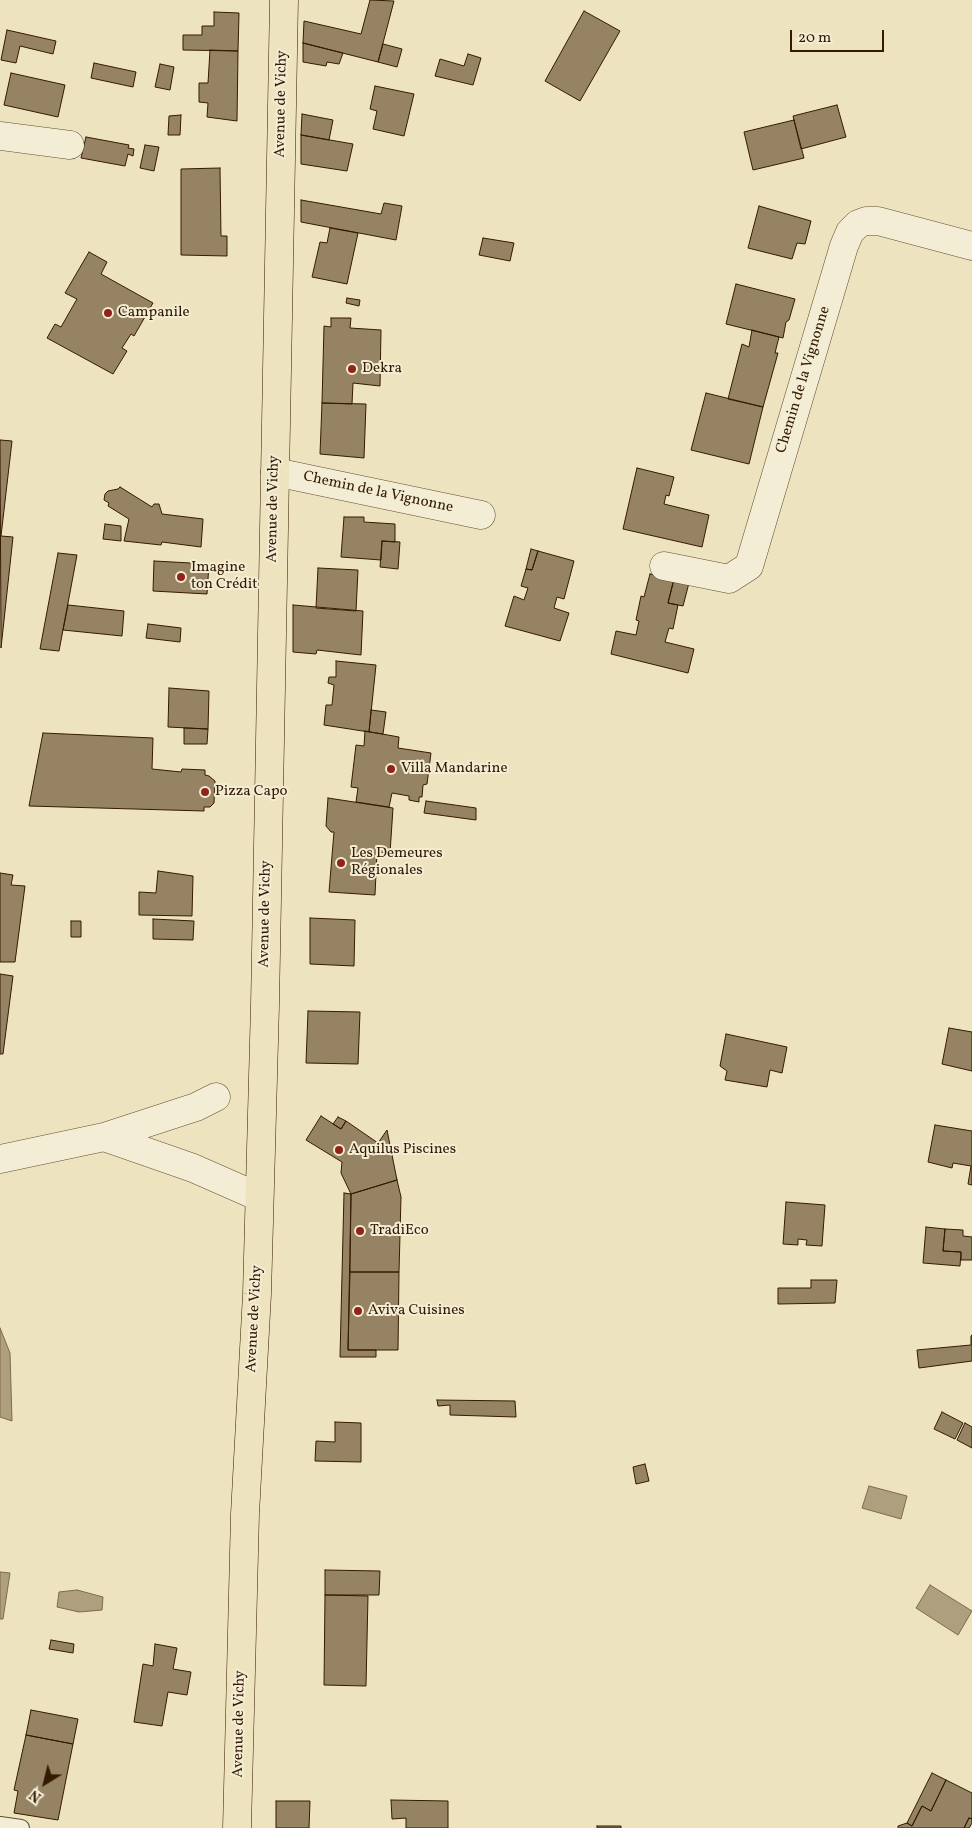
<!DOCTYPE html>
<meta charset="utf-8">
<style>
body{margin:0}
#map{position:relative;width:972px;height:1828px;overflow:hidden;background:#ede3be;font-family:Vollkorn,serif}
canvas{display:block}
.north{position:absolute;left:20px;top:1758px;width:50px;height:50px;-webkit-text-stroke:4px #f3edd5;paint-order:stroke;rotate:216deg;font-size:14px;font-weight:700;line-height:20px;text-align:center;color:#351a02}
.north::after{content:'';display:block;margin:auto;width:18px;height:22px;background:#351a02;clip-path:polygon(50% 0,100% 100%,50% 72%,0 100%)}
.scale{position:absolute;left:790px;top:30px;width:94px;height:22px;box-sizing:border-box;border:2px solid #351a02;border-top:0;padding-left:6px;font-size:15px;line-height:18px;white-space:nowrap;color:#351a02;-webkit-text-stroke:4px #f3edd5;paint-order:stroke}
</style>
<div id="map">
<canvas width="972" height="1828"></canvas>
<div class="north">N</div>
<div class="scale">20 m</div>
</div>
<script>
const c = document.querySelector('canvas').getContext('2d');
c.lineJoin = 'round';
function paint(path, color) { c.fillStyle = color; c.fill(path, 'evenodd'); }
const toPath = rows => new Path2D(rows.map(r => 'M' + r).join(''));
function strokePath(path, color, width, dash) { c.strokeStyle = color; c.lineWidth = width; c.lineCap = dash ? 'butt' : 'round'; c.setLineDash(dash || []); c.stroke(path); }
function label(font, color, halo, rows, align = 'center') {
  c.font = font + ' Vollkorn,serif'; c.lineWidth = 4; c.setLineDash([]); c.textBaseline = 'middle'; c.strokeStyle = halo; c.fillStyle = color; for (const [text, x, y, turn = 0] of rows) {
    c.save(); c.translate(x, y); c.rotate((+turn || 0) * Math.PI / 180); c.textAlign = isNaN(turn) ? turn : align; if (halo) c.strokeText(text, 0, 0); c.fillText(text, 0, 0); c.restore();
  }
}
const water = toPath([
 [0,1328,10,1353,12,1421,0,1417,0,1328],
 [869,1486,907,1496,901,1519,862,1508,869,1486],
 [0,1572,10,1573,3,1619,0,1619,0,1572],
 [930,1585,972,1611,958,1635,916,1608,930,1585],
 [77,1590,103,1597,102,1610,79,1612,57,1607,59,1592,77,1590]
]);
paint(water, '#ae9f7e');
strokePath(water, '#7e6a4c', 1);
const building = toPath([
 [370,0,394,1,378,62,303,43,304,21,361,34,370,0],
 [584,11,620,31,580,101,545,81,584,11],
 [214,12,239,13,238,51,183,50,183,35,202,35,202,26,214,26,214,12],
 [7,30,56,41,53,54,20,46,16,63,1,60,7,30],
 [303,43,343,53,339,64,327,62,326,66,303,62,303,43],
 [383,44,402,49,397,67,378,62,383,44],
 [210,50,238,51,237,121,207,117,208,103,199,102,199,83,208,83,210,50],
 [468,54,481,58,473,85,435,76,440,59,464,66,468,54],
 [94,63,136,72,133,87,91,78,94,63],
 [160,64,174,67,170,90,155,87,160,64],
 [11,73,65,85,58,117,4,105,11,73],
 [375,86,414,94,404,136,373,129,377,111,370,109,375,86],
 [837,105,846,137,801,149,793,116,837,105],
 [302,114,333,120,329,140,301,135,302,114],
 [181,115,180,135,168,135,169,116,181,115],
 [794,120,804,158,753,170,744,132,794,120],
 [301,135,353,144,347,171,301,164,301,135],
 [86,137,129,145,128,148,134,149,133,156,128,154,125,166,81,158,86,137],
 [145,145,159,147,154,171,140,168,145,145],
 [220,168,221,236,227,236,227,256,181,255,181,169,220,168],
 [301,200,381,214,384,203,402,206,396,240,301,222,301,200],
 [759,206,811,221,805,244,797,243,792,259,748,248,759,206],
 [330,228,358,233,347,284,312,277,320,242,327,243,330,228],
 [483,238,514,243,510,261,479,255,483,238],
 [89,252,107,262,101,274,153,303,134,336,131,334,122,348,127,351,113,374,47,338,55,324,61,327,77,299,65,293,89,252],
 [736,284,795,299,789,320,786,322,783,338,726,324,736,284],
 [347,298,360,300,359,306,346,303,347,298],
 [331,318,351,318,350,328,381,330,380,386,353,383,352,404,322,403,324,326,331,327,331,318],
 [752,330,779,337,775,353,778,353,763,407,728,399,742,344,749,347,752,330],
 [706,393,763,407,749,464,691,450,706,393],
 [322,403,366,404,364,458,320,454,322,403],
 [0,440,12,441,1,536,13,537,1,648,0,440],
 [637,468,674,477,669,496,666,495,664,504,709,515,702,547,623,529,637,468],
 [120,487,152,507,154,504,159,504,162,514,203,519,201,547,162,542,161,545,124,541,129,519,108,506,109,503,104,500,105,494,108,491,118,489,120,487],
 [344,517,364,517,364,522,395,524,395,542,382,541,381,560,341,557,344,517],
 [105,524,121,526,121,541,103,539,105,524],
 [382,541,400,542,398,569,380,567,382,541],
 [531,549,538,551,532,570,526,569,531,549],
 [538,551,574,561,564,599,557,597,554,608,569,613,560,641,505,626,514,596,524,600,528,588,521,586,526,569,532,570,538,551],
 [58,553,77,555,59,651,40,649,58,553],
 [154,561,209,564,207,594,153,591,154,561],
 [318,568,358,570,356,611,316,608,318,568],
 [650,574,674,579,668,603,678,605,673,629,669,628,665,642,694,649,688,673,611,654,616,631,636,635,639,621,636,620,641,596,644,597,650,574],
 [674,579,689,583,683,606,668,603,674,579],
 [68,605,124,611,122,636,63,630,68,605],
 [293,605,363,611,361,655,317,650,316,654,293,652,293,605],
 [148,624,181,628,180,642,146,638,148,624],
 [336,661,376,665,369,732,324,725,326,705,332,705,334,685,328,683,329,677,336,677,336,661],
 [169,688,209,691,208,729,168,727,169,688],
 [371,710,386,712,383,734,369,732,371,710],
 [184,728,208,729,207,744,184,744,184,728],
 [365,731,399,737,398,748,431,753,427,784,423,785,422,797,419,797,419,802,409,800,409,796,392,793,389,807,356,802,358,788,351,787,356,745,364,746,365,731],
 [43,733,153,738,152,769,181,772,182,769,205,770,205,775,209,776,215,781,214,803,210,807,204,807,204,811,29,806,43,733],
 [328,798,393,808,390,853,377,852,375,895,329,892,334,832,331,832,326,826,328,798],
 [426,801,476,808,476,820,424,813,426,801],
 [158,871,193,876,192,916,139,915,139,892,156,893,158,871],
 [0,873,13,875,11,885,25,886,15,962,0,962,0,873],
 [310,918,355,920,354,966,310,964,310,918],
 [153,919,194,921,193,940,153,939,153,919],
 [71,921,81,921,81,937,71,937,71,921],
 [0,974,13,976,3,1054,0,1054,0,974],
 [308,1011,360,1012,358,1064,306,1063,308,1011],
 [949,1028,972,1032,972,1071,942,1064,949,1028],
 [726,1034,787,1047,782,1073,770,1070,767,1087,725,1080,727,1071,720,1066,726,1034],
 [321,1116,341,1129,346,1121,378,1143,387,1130,397,1180,351,1194,341,1173,342,1162,306,1140,321,1116],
 [338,1117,346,1121,341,1129,333,1124,338,1117],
 [935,1125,972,1131,972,1185,968,1184,971,1166,953,1163,952,1168,928,1162,935,1125],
 [397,1180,401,1197,399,1272,350,1272,351,1194,397,1180],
 [344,1193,351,1194,348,1350,376,1350,376,1357,340,1357,344,1193],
 [786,1202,825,1205,822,1246,806,1245,807,1240,798,1239,798,1245,783,1244,786,1202],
 [926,1227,945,1229,943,1251,961,1252,960,1266,923,1263,926,1227],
 [945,1229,963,1230,963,1236,972,1237,972,1260,961,1260,961,1252,943,1251,945,1229],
 [350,1272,399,1272,398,1350,348,1350,350,1272],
 [811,1280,837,1280,835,1303,778,1304,778,1288,811,1288,811,1280],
 [972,1335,972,1361,919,1368,917,1350,971,1345,971,1336,972,1335],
 [437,1400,515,1401,516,1417,450,1415,450,1405,438,1406,437,1400],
 [942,1412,963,1423,955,1439,934,1429,942,1412],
 [335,1422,361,1423,361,1462,315,1461,316,1441,335,1442,335,1422],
 [965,1423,972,1427,972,1448,957,1440,965,1423],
 [645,1464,649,1481,636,1484,633,1467,645,1464],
 [325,1570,380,1571,379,1595,325,1595,325,1570],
 [325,1595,368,1596,366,1686,324,1685,325,1595],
 [51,1640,74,1644,73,1653,49,1649,51,1640],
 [155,1644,177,1648,173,1669,191,1672,187,1695,168,1692,162,1726,134,1722,143,1664,153,1666,155,1644],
 [31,1710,78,1719,73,1744,26,1735,31,1710],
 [26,1735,73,1744,58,1820,14,1813,18,1791,14,1790,26,1735],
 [932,1773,946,1780,931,1811,922,1806,912,1826,907,1823,932,1773],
 [946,1780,972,1793,972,1819,969,1818,964,1828,898,1828,898,1826,907,1823,912,1826,922,1806,931,1811,946,1780],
 [391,1800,448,1801,448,1828,406,1828,406,1818,392,1819,391,1800],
 [276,1801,310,1801,309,1828,276,1828,276,1801],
 [969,1818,972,1819,972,1823,969,1828,964,1828,969,1818],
 [597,1826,621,1826,621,1828,597,1828,597,1826]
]);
paint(building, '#958364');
strokePath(building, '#351a02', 1);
const service = toPath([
 [0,1825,21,1828]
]);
const minor = toPath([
 [0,136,70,145],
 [275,472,481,515],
 [664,566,729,579,749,566,844,246,850,232,858,224,866,221,878,221,972,246],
 [104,1137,193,1168,259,1197],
 [0,1159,104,1137,196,1107,216,1097]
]);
const primary = toPath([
 [237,1828,245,1514,257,1294,265,1005,284,0]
]);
strokePath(service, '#634c31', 18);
strokePath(minor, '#634c31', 29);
strokePath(primary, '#351a02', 29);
strokePath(service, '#f3edd5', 16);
strokePath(minor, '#f3edd5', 28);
strokePath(primary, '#ede3be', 28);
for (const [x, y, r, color] of [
 [108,313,5,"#8f2418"],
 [352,369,5,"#8f2418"],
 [181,577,5,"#8f2418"],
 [391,769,5,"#8f2418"],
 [205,792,5,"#8f2418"],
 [341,863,5,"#8f2418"],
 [339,1150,5,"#8f2418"],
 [360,1231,5,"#8f2418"],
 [358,1311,5,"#8f2418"]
]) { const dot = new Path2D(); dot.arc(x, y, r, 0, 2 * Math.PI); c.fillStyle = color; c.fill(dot); strokePath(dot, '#f3edd5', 2); }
label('15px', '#351a02', '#f3edd5', [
 ["Avenue de Vichy",282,104,-89],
 ["Chemin de la Vignonne",804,380,-73],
 ["Chemin de la Vignonne",378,493,12],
 ["Avenue de Vichy",274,509,-89],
 ["Avenue de Vichy",266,914,-89],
 ["Avenue de Vichy",255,1319,-87],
 ["Avenue de Vichy",240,1724,-89]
]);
label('15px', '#351a02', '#f3edd5', [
 ["Campanile",118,313],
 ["Dekra",362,369],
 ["Imagine",191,568],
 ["ton Crédit",191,585],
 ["Villa Mandarine",401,769],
 ["Pizza Capo",215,792],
 ["Les Demeures",351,854],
 ["Régionales",351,871],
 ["Aquilus Piscines",349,1150],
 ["TradiEco",370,1231],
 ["Aviva Cuisines",368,1311]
], 'left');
</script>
